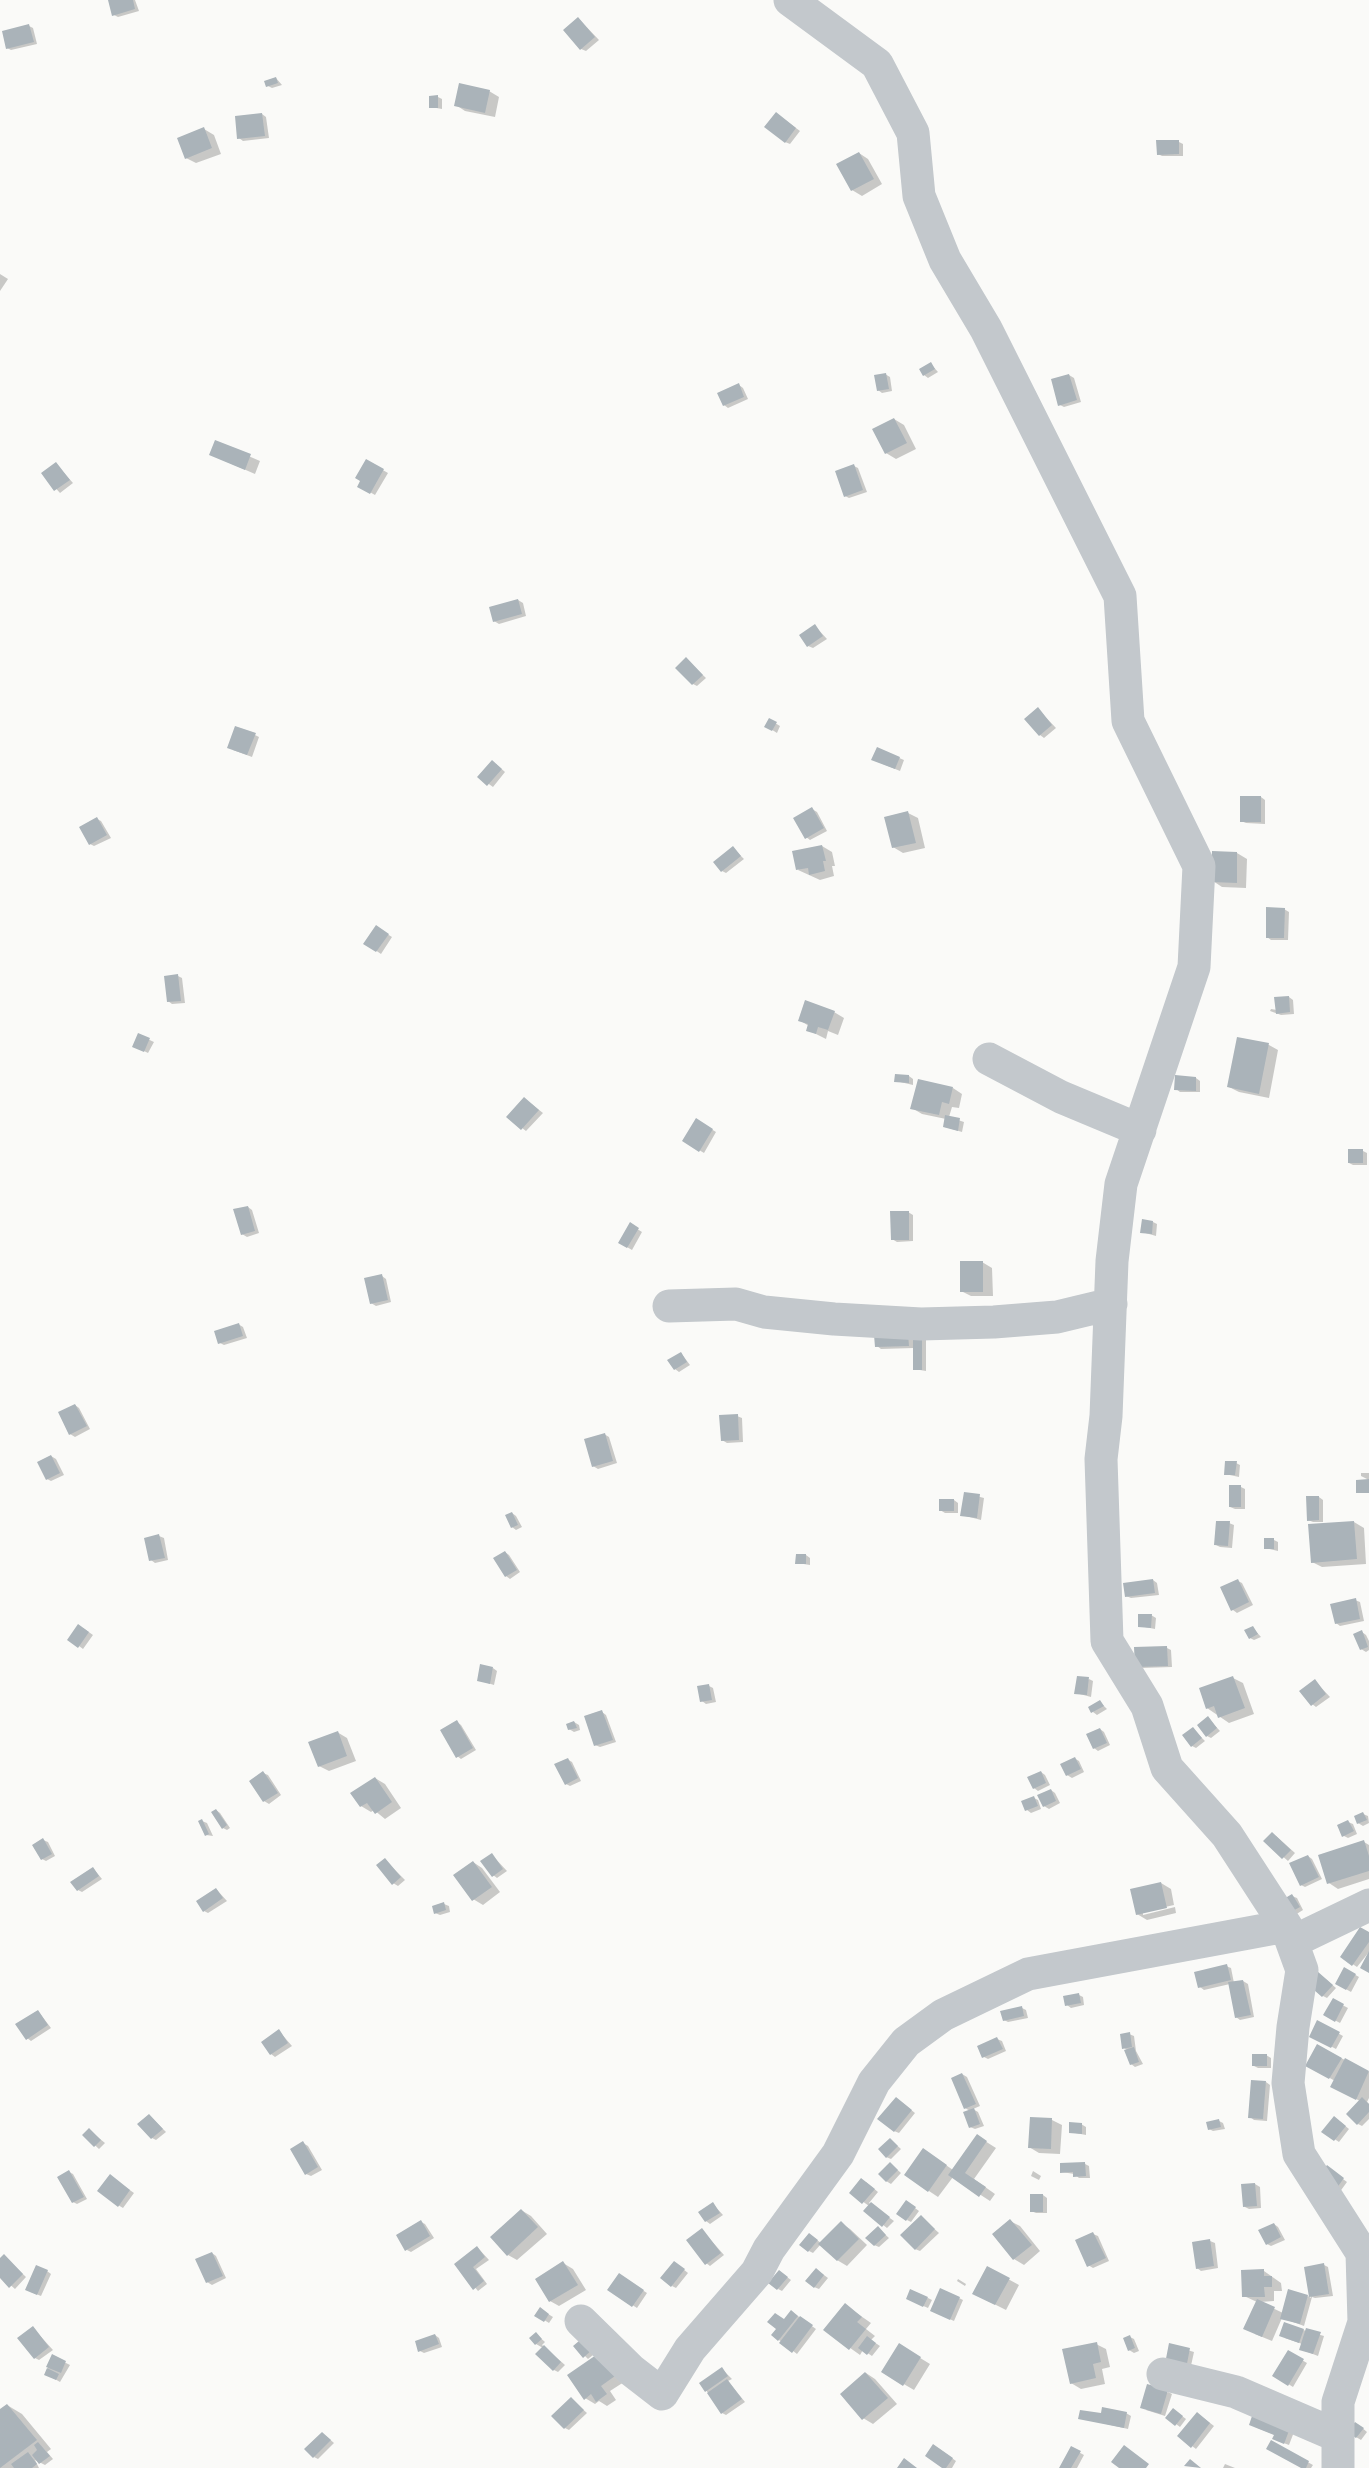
<!DOCTYPE html>
<style>
body{margin:0}
canvas{display:block;background:#fafaf8}
</style>
<canvas width="1369" height="2468"></canvas>
<script>
const c = document.querySelector('canvas').getContext('2d');
c.lineJoin = 'round';
function paint(path, color) { c.fillStyle = color; c.fill(path, 'evenodd'); }
const toPath = rows => new Path2D(rows.map(r => 'M' + r).join(''));
function strokePath(path, color, width, dash) { c.strokeStyle = color; c.lineWidth = width; c.lineCap = dash ? 'butt' : 'round'; c.setLineDash(dash || []); c.stroke(path); }
paint(toPath([
 [112,0,135,0,139,11,118,17,114,15],
 [578,18,599,40,586,51,581,49],
 [29,26,33,28,37,44,11,50,7,48],
 [276,78,282,85,272,88,268,86],
 [489,91,499,97,495,117,465,111,456,105],
 [438,97,442,99,442,109,431,107],
 [262,114,266,117,269,138,243,141,239,138],
 [780,116,800,131,790,144,785,142],
 [204,129,214,135,221,154,196,163,186,158],
 [1179,142,1183,144,1183,156,1162,156,1158,154],
 [859,153,868,159,882,184,862,196,852,190],
 [0,274,8,279,0,291],
 [931,364,938,372,928,378,924,375],
 [885,374,890,377,892,391,882,393,878,390],
 [1069,375,1074,378,1081,402,1064,407,1060,405],
 [739,385,743,388,748,399,728,408,724,405],
 [894,419,904,425,916,449,896,459,886,453],
 [216,442,260,461,255,474,211,455],
 [367,461,388,473,375,495,359,486],
 [56,464,73,483,60,493,43,474],
 [854,466,858,468,867,492,849,498,845,496],
 [518,600,523,603,526,616,499,624,494,621],
 [815,626,827,639,813,648,808,646],
 [686,659,706,678,697,686,693,684],
 [1038,709,1056,728,1044,738,1040,735],
 [770,720,780,726,777,733,766,726],
 [255,735,259,737,252,757,233,750],
 [878,749,904,760,900,771,878,762],
 [496,764,505,772,493,787,479,777],
 [1261,797,1265,800,1265,824,1246,823,1241,821],
 [812,809,817,812,827,831,810,840,806,837],
 [908,813,918,818,925,848,903,853,893,847],
 [97,819,101,821,111,838,94,846,90,844],
 [822,846,832,852,835,866,832,866,834,876,820,880,798,870],
 [733,848,744,859,726,873,722,871],
 [1237,853,1247,859,1246,888,1222,887,1213,881],
 [1284,909,1289,912,1288,940,1271,940,1267,937],
 [376,927,392,937,381,954,365,943],
 [178,976,182,978,185,1003,172,1004,168,1001],
 [1289,997,1293,1000,1294,1014,1281,1015,1270,1011,1271,1009,1277,1010],
 [834,1012,844,1018,838,1035,828,1031,826,1039,808,1030,809,1026,799,1020],
 [139,1035,154,1042,148,1053,138,1048],
 [1238,1039,1269,1045,1278,1050,1269,1098,1239,1092,1229,1087],
 [909,1076,913,1079,913,1085,896,1081],
 [1196,1078,1200,1081,1200,1092,1180,1092,1176,1089],
 [953,1088,962,1094,959,1108,952,1107,949,1117,964,1122,962,1132,945,1127,946,1119,922,1114,912,1108],
 [525,1099,543,1113,526,1131,508,1117],
 [697,1120,716,1132,704,1153,684,1141],
 [1363,1151,1367,1153,1367,1165,1353,1165,1349,1163],
 [248,1207,252,1210,259,1233,247,1237,242,1234],
 [908,1212,913,1215,913,1241,897,1242,892,1239],
 [1153,1222,1157,1224,1156,1236,1142,1232],
 [631,1225,642,1232,632,1250,620,1243],
 [982,1262,992,1268,993,1296,971,1296,961,1291],
 [382,1276,386,1279,391,1302,376,1306,371,1303],
 [238,1324,243,1327,247,1338,224,1345,220,1343],
 [876,1336,921,1338,926,1340,926,1371,914,1369,914,1348,881,1349,877,1346],
 [681,1353,690,1365,679,1372,675,1369],
 [75,1405,79,1408,90,1429,75,1437,70,1434],
 [737,1416,742,1418,743,1442,727,1443,722,1440],
 [604,1434,609,1437,617,1463,598,1469,593,1466],
 [51,1456,56,1459,64,1475,51,1481,47,1479],
 [1236,1463,1240,1465,1239,1477,1225,1474],
 [1361,1473,1369,1473,1369,1480,1361,1476],
 [1241,1487,1245,1489,1245,1509,1235,1509,1230,1507],
 [965,1493,984,1498,981,1520,962,1515],
 [1319,1497,1323,1500,1323,1522,1313,1522,1308,1520],
 [954,1500,958,1503,958,1513,945,1513,940,1510],
 [512,1513,516,1516,522,1527,516,1530,512,1527],
 [1354,1522,1364,1528,1366,1564,1322,1567,1312,1562],
 [1229,1523,1234,1525,1232,1548,1220,1547,1216,1545],
 [159,1536,164,1538,168,1560,155,1563,151,1560],
 [1274,1540,1278,1542,1278,1551,1265,1548],
 [505,1552,509,1555,520,1572,510,1579,506,1576],
 [806,1555,810,1558,810,1565,797,1563],
 [1153,1580,1157,1583,1159,1595,1131,1598,1126,1596],
 [1238,1581,1242,1583,1253,1605,1237,1613,1233,1610],
 [1355,1600,1360,1602,1364,1621,1340,1626,1336,1623],
 [1151,1615,1156,1618,1155,1629,1140,1626],
 [83,1628,93,1635,83,1649,79,1646],
 [1253,1628,1261,1637,1254,1640,1250,1638],
 [1362,1632,1366,1635,1369,1641,1369,1650,1366,1652,1361,1649],
 [1167,1648,1171,1650,1172,1667,1141,1668,1136,1649],
 [493,1668,497,1671,494,1685,478,1680],
 [1233,1678,1243,1683,1254,1714,1229,1723,1207,1708],
 [1089,1679,1093,1681,1091,1697,1076,1693],
 [1315,1681,1330,1697,1316,1707,1312,1704],
 [709,1686,713,1688,716,1702,706,1704,702,1701],
 [1100,1702,1107,1709,1097,1715,1093,1712],
 [602,1712,606,1715,616,1742,600,1747,595,1745],
 [1208,1718,1220,1731,1211,1738,1207,1736],
 [457,1722,461,1725,476,1750,461,1759,457,1756],
 [574,1722,579,1725,580,1730,574,1732,569,1729],
 [1100,1729,1104,1732,1110,1745,1098,1751,1094,1748],
 [1193,1729,1205,1741,1196,1748,1192,1746],
 [337,1732,347,1738,356,1761,329,1771,319,1766],
 [1074,1758,1079,1761,1084,1772,1072,1778,1067,1775],
 [567,1759,572,1762,581,1781,570,1786,566,1784],
 [1041,1772,1045,1775,1050,1785,1038,1791,1034,1788],
 [263,1773,268,1775,281,1795,269,1804,264,1801],
 [375,1778,385,1784,401,1808,385,1819,374,1810,371,1812,361,1806],
 [1051,1790,1055,1793,1060,1803,1049,1809,1044,1806],
 [1034,1798,1038,1800,1041,1809,1031,1813,1027,1810,1023,1802],
 [216,1810,220,1813,230,1828,227,1830,223,1828],
 [1363,1814,1368,1816,1369,1823,1363,1826,1358,1823],
 [202,1821,207,1823,213,1836,206,1835],
 [1348,1822,1353,1824,1357,1834,1348,1838,1344,1836],
 [1276,1836,1295,1853,1288,1861,1265,1841],
 [43,1840,48,1842,55,1856,46,1861,42,1859],
 [1364,1842,1369,1845,1369,1879,1338,1889,1329,1883],
 [492,1855,507,1871,497,1878,493,1875],
 [1308,1856,1312,1859,1322,1879,1305,1887,1301,1885],
 [385,1860,405,1880,398,1886,393,1883],
 [473,1862,482,1868,500,1892,483,1905,473,1899],
 [93,1868,102,1879,82,1892,78,1890],
 [1161,1883,1171,1889,1174,1905,1143,1912,1143,1915,1175,1907,1176,1913,1147,1920,1137,1914],
 [217,1890,227,1901,208,1913,204,1911],
 [1292,1896,1297,1898,1303,1910,1295,1915],
 [444,1904,449,1906,450,1912,440,1915,435,1913],
 [1369,1934,1369,1952,1357,1967,1342,1957],
 [1226,1966,1231,1968,1234,1983,1243,1981,1248,1984,1254,2017,1240,2020,1236,2017,1230,1984,1204,1990,1200,1987],
 [1345,1969,1359,1977,1351,1992,1337,1984],
 [1322,1976,1336,1988,1327,1998,1323,1996],
 [1079,1995,1083,1997,1084,2005,1071,2008,1067,2005],
 [1333,2000,1348,2008,1340,2023,1325,2015],
 [1022,2008,1026,2010,1028,2018,1008,2022,1004,2020],
 [38,2011,51,2028,31,2041,27,2038],
 [1318,2022,1343,2036,1336,2049,1311,2036],
 [279,2031,292,2046,275,2057,271,2054],
 [1129,2034,1134,2036,1136,2051,1143,2064,1135,2067,1131,2064,1129,2051,1124,2048],
 [997,2039,1002,2041,1006,2051,988,2059,984,2057],
 [1317,2046,1369,2072,1369,2098,1367,2102,1369,2104,1369,2119,1362,2126,1358,2124,1360,2101,1342,2092,1335,2081,1307,2065],
 [1266,2055,1271,2058,1271,2068,1258,2068,1254,2066],
 [962,2074,967,2077,980,2106,973,2109,978,2112,984,2126,975,2129,970,2127,970,2111,965,2108],
 [1266,2082,1270,2085,1267,2121,1254,2120,1250,2117],
 [900,2101,915,2113,899,2133,894,2131],
 [149,2115,166,2132,156,2140,152,2138],
 [1031,2119,1052,2120,1062,2125,1060,2154,1039,2153,1029,2147],
 [1338,2120,1349,2129,1339,2142,1324,2132],
 [1219,2121,1223,2123,1225,2129,1213,2131,1209,2129],
 [1081,2124,1086,2127,1086,2135,1070,2132],
 [89,2130,105,2143,99,2149,84,2135],
 [977,2136,996,2148,974,2179,995,2194,990,2201,953,2177,938,2197,929,2191,933,2156,953,2170],
 [891,2140,901,2149,891,2159,886,2157],
 [303,2143,308,2146,322,2170,311,2176,306,2174],
 [891,2164,901,2173,891,2184,886,2181],
 [1085,2164,1089,2166,1090,2178,1079,2178,1074,2174,1062,2172],
 [1331,2170,1347,2182,1339,2193],
 [1033,2171,1041,2176,1039,2180,1031,2176],
 [69,2172,73,2174,87,2199,77,2204,73,2202],
 [114,2179,134,2193,123,2208,118,2205],
 [866,2182,878,2192,869,2203,894,2221,887,2228,865,2211,869,2206,851,2193],
 [1255,2184,1260,2187,1261,2208,1249,2209,1245,2207,1243,2185],
 [1043,2195,1047,2198,1047,2213,1036,2213,1031,2211],
 [713,2204,723,2215,710,2224,706,2221],
 [911,2205,919,2211,911,2222,907,2220],
 [521,2210,531,2216,547,2234,517,2260,508,2255],
 [921,2217,939,2233,920,2251,915,2249],
 [1010,2221,1020,2226,1040,2251,1024,2265,1014,2259,994,2234],
 [421,2222,425,2224,434,2238,411,2252,407,2250],
 [841,2223,850,2229,867,2245,847,2266,837,2260,821,2244,813,2253,809,2251,813,2237,821,2243],
 [1274,2224,1278,2227,1285,2240,1271,2246,1267,2244],
 [878,2228,889,2238,879,2247,874,2245],
 [702,2230,724,2255,710,2266,706,2263],
 [1093,2234,1098,2236,1109,2261,1093,2268,1088,2265],
 [1210,2241,1215,2243,1218,2268,1201,2271,1197,2268],
 [478,2248,489,2260,476,2269,487,2284,478,2291,456,2264],
 [212,2253,216,2256,226,2278,212,2285,207,2282],
 [4,2256,26,2277,15,2289,0,2276,0,2260],
 [563,2263,573,2269,586,2290,559,2306,550,2301],
 [678,2265,688,2273,676,2288,672,2286],
 [1324,2265,1328,2267,1333,2296,1315,2298,1312,2297,1304,2326,1282,2318,1272,2341,1255,2334,1257,2302,1244,2296,1264,2271,1281,2283,1282,2291,1274,2291,1274,2301,1260,2302,1283,2313,1308,2296,1311,2298,1306,2268],
 [988,2268,1019,2285,1006,2310,984,2299],
 [47,2271,51,2274,41,2296,31,2292],
 [820,2272,828,2278,819,2289,814,2287],
 [783,2274,791,2280,782,2291,778,2289],
 [619,2275,647,2293,637,2308,609,2290],
 [958,2279,966,2284,965,2286,957,2281],
 [928,2298,932,2300,928,2308,912,2301],
 [959,2298,963,2300,954,2321,936,2313],
 [845,2305,871,2323,866,2329,875,2336,871,2340,880,2346,872,2356,863,2350,860,2355,825,2330],
 [540,2309,553,2317,549,2323,536,2315],
 [795,2314,816,2329,797,2354,779,2340,784,2321],
 [33,2328,53,2350,39,2360,35,2358],
 [1303,2330,1324,2336,1318,2356,1305,2351,1302,2344,1285,2338],
 [536,2334,545,2342,542,2345,565,2365,558,2372,554,2370,543,2348,536,2344],
 [435,2335,439,2338,442,2347,424,2353,420,2351],
 [1130,2337,1134,2339,1139,2351,1134,2353,1129,2350],
 [1096,2344,1106,2349,1110,2367,1102,2369,1105,2384,1081,2389,1071,2383],
 [899,2345,930,2364,914,2390,883,2372],
 [1171,2345,1194,2352,1189,2375],
 [575,2346,598,2351,588,2359],
 [1288,2352,1307,2363,1293,2387,1274,2375],
 [599,2355,624,2382,610,2391,616,2400,607,2406,599,2401,595,2404,585,2398],
 [52,2356,70,2365,60,2382,46,2374],
 [722,2369,732,2379,728,2381,745,2402,726,2415,722,2413,701,2383],
 [866,2373,875,2379,897,2404,873,2424,863,2418],
 [1168,2392,1172,2394,1165,2416,1146,2410],
 [571,2399,587,2413,569,2430,565,2428],
 [7,2405,22,2414,51,2449,47,2452,53,2459,45,2465,35,2460,39,2468,0,2468,0,2411],
 [1126,2413,1131,2416,1128,2429,1080,2418],
 [1178,2413,1186,2419,1180,2427,1176,2424],
 [1201,2416,1214,2426,1196,2449,1192,2446],
 [1360,2426,1367,2432,1361,2440,1356,2437],
 [1255,2427,1294,2432,1289,2445,1278,2441,1275,2435],
 [326,2436,334,2443,318,2459,314,2457],
 [1271,2442,1313,2465,1311,2468,1304,2468],
 [938,2448,956,2461,952,2468,945,2468],
 [1071,2448,1084,2455,1077,2468,1060,2468],
 [1225,2464,1235,2468,1223,2468]
]), '#0003');
paint(toPath([
 [108,0,133,0,135,9,112,16],
 [578,17,595,37,580,50,563,30],
 [29,24,34,42,6,49,2,31],
 [276,77,278,83,266,87,264,81],
 [459,83,490,90,485,113,454,106],
 [438,95,438,108,429,108,429,96],
 [776,112,796,128,785,143,764,127],
 [262,113,265,136,237,139,235,116],
 [204,127,212,148,185,159,177,138],
 [1156,140,1179,140,1179,154,1157,155],
 [859,152,874,179,851,191,836,164],
 [931,362,935,369,923,376,919,369],
 [886,373,889,389,877,391,874,375],
 [1069,374,1077,400,1058,406,1051,379],
 [739,383,744,397,723,406,717,393],
 [894,418,907,443,885,454,872,429],
 [215,440,251,454,245,470,209,455],
 [366,459,384,469,370,494,357,487,360,481,355,478],
 [56,462,70,480,54,491,41,473],
 [854,464,863,490,844,497,835,471],
 [518,599,522,614,493,622,489,607],
 [815,624,823,636,807,647,799,635],
 [686,657,703,675,692,685,675,668],
 [1038,707,1052,725,1039,736,1024,719],
 [769,718,777,722,772,731,764,727],
 [235,726,256,733,247,755,227,748],
 [877,747,900,757,895,769,871,760],
 [492,760,502,769,487,786,477,777],
 [1240,796,1261,796,1261,822,1240,822],
 [812,807,824,828,805,839,793,818],
 [908,811,916,843,892,848,884,817],
 [97,817,107,835,89,845,79,827],
 [822,845,826,861,823,861,825,871,809,875,808,868,796,870,792,851],
 [733,846,741,856,721,872,713,862],
 [1212,851,1237,852,1237,883,1211,882],
 [1266,907,1285,908,1284,938,1266,938],
 [376,925,389,934,376,952,363,944],
 [178,974,181,1001,167,1002,164,976],
 [1289,996,1290,1012,1276,1014,1274,997],
 [805,1000,835,1011,828,1030,818,1027,816,1034,806,1031,808,1024,798,1021],
 [138,1033,150,1038,144,1052,132,1047],
 [1237,1037,1269,1043,1259,1094,1227,1087],
 [895,1074,909,1075,909,1083,894,1082],
 [1175,1075,1196,1077,1196,1091,1174,1090],
 [918,1079,953,1087,949,1104,942,1102,939,1115,910,1109],
 [524,1097,539,1110,521,1130,506,1117],
 [945,1115,960,1118,958,1131,943,1127],
 [696,1118,713,1129,699,1152,682,1141],
 [1348,1149,1363,1149,1363,1163,1348,1163],
 [248,1206,255,1231,241,1235,233,1209],
 [890,1211,909,1211,909,1240,891,1240],
 [1142,1219,1153,1221,1152,1234,1140,1233],
 [630,1222,639,1228,627,1248,618,1243],
 [960,1261,983,1261,983,1292,960,1292],
 [382,1274,388,1300,370,1304,364,1278],
 [239,1323,243,1336,218,1344,214,1331],
 [908,1333,909,1346,875,1347,874,1335],
 [913,1336,922,1336,922,1370,913,1370],
 [681,1352,687,1362,674,1370,667,1360],
 [75,1404,87,1426,69,1435,58,1412],
 [738,1414,739,1440,721,1441,719,1415],
 [605,1433,613,1461,592,1467,584,1439],
 [51,1455,60,1473,46,1480,37,1462],
 [1225,1461,1237,1461,1235,1475,1224,1475],
 [1369,1479,1369,1493,1356,1493,1356,1480],
 [1229,1485,1241,1485,1241,1507,1229,1507],
 [964,1492,980,1494,977,1518,960,1516],
 [1306,1496,1319,1496,1319,1520,1307,1521],
 [939,1499,954,1499,954,1511,939,1511],
 [512,1512,518,1525,511,1528,505,1515],
 [1216,1521,1230,1521,1228,1546,1214,1545],
 [1354,1521,1357,1559,1311,1563,1308,1524],
 [159,1534,165,1558,149,1561,144,1538],
 [1264,1538,1274,1538,1274,1549,1264,1549],
 [505,1551,517,1570,505,1577,493,1558],
 [796,1554,806,1554,806,1564,795,1564],
 [1153,1579,1155,1593,1125,1597,1123,1583],
 [1238,1579,1249,1602,1231,1611,1220,1587],
 [1356,1598,1360,1619,1335,1624,1330,1604],
 [1138,1614,1152,1614,1151,1628,1138,1627],
 [78,1624,89,1632,78,1648,67,1640],
 [1253,1626,1258,1634,1249,1639,1244,1630],
 [1362,1630,1368,1647,1360,1650,1353,1634],
 [1167,1646,1168,1666,1135,1667,1134,1647],
 [480,1664,493,1667,490,1684,477,1681],
 [1077,1676,1089,1677,1087,1695,1074,1694],
 [1233,1676,1245,1708,1218,1718,1214,1706,1206,1709,1199,1688],
 [1315,1679,1326,1694,1311,1706,1299,1691],
 [709,1684,712,1700,700,1702,697,1686],
 [1100,1700,1104,1706,1091,1713,1088,1707],
 [602,1710,613,1740,594,1746,584,1716],
 [1208,1716,1217,1728,1206,1737,1197,1725],
 [457,1720,473,1748,456,1758,440,1730],
 [574,1721,577,1728,568,1730,566,1724],
 [1193,1727,1202,1738,1191,1747,1182,1735],
 [1100,1728,1107,1743,1093,1749,1086,1734],
 [338,1731,347,1756,318,1767,308,1742],
 [1075,1757,1081,1769,1066,1776,1060,1764],
 [568,1758,578,1778,565,1785,554,1764],
 [263,1771,278,1793,263,1802,249,1781],
 [1041,1771,1046,1783,1033,1789,1027,1777],
 [375,1777,392,1802,375,1814,367,1803,360,1807,350,1793],
 [1051,1789,1056,1801,1043,1807,1037,1795],
 [1034,1796,1038,1806,1025,1811,1021,1801],
 [216,1809,227,1825,222,1829,211,1812],
 [1363,1812,1367,1820,1357,1824,1354,1816],
 [202,1819,209,1834,205,1836,198,1821],
 [1348,1820,1354,1831,1342,1837,1337,1825],
 [1272,1832,1291,1850,1282,1859,1263,1841],
 [43,1838,52,1854,41,1860,32,1845],
 [1364,1840,1369,1856,1369,1871,1327,1884,1318,1855],
 [492,1853,503,1869,492,1877,480,1861],
 [1308,1855,1319,1877,1300,1886,1289,1863],
 [385,1858,401,1877,392,1885,376,1865],
 [473,1861,492,1887,472,1901,453,1875],
 [93,1867,99,1876,77,1891,70,1882],
 [1161,1882,1167,1908,1136,1915,1130,1889],
 [216,1888,223,1898,203,1912,196,1901],
 [1292,1894,1300,1907,1289,1913,1282,1900],
 [444,1902,446,1910,434,1914,432,1906],
 [1360,1927,1369,1932,1369,1942,1352,1966,1340,1957],
 [1369,1951,1369,1973,1360,1968],
 [1227,1964,1231,1980,1198,1988,1194,1972],
 [1344,1967,1356,1974,1346,1990,1335,1984],
 [1317,1971,1333,1985,1322,1997,1306,1983],
 [1243,1980,1251,2015,1235,2018,1228,1982],
 [1079,1993,1081,2003,1065,2006,1063,1996],
 [1333,1998,1344,2004,1335,2022,1323,2015],
 [1022,2006,1024,2016,1003,2021,1000,2011],
 [38,2010,48,2025,26,2040,15,2024],
 [1317,2020,1340,2032,1331,2048,1309,2037],
 [279,2029,288,2043,270,2055,261,2042],
 [1130,2032,1132,2047,1122,2049,1120,2034],
 [997,2037,1003,2049,982,2058,977,2046],
 [1317,2044,1342,2058,1329,2079,1305,2066],
 [1134,2047,1139,2062,1130,2065,1124,2050],
 [1252,2054,1267,2054,1267,2066,1252,2066],
 [1345,2058,1369,2071,1356,2100,1330,2087],
 [962,2073,976,2104,964,2109,951,2078],
 [1251,2080,1266,2081,1263,2119,1248,2118],
 [896,2097,912,2110,894,2132,877,2119],
 [1362,2097,1369,2104,1369,2112,1357,2125,1346,2114],
 [974,2108,980,2124,969,2128,963,2112],
 [149,2114,163,2129,151,2139,137,2124],
 [1334,2116,1346,2126,1334,2141,1321,2132],
 [1030,2117,1052,2118,1051,2149,1028,2148],
 [1219,2119,1221,2127,1208,2130,1206,2122],
 [1069,2122,1082,2123,1082,2134,1069,2133],
 [89,2128,101,2140,94,2147,82,2135],
 [977,2134,987,2141,965,2173,986,2187,979,2197,948,2175],
 [890,2138,898,2146,886,2158,878,2149],
 [303,2141,318,2167,305,2175,290,2149],
 [923,2148,947,2165,928,2192,904,2175],
 [890,2162,898,2170,886,2182,878,2174],
 [1085,2162,1086,2176,1073,2177,1073,2172,1060,2173,1060,2163],
 [1327,2165,1344,2178,1334,2192,1316,2179],
 [69,2170,84,2197,72,2203,57,2177],
 [110,2174,130,2190,118,2207,97,2191],
 [861,2178,875,2189,862,2204,849,2193],
 [1255,2183,1257,2206,1243,2207,1241,2184],
 [1030,2194,1043,2194,1043,2212,1030,2212],
 [906,2200,916,2207,906,2221,896,2214],
 [713,2202,720,2213,705,2222,698,2212],
 [871,2202,890,2217,882,2227,863,2211],
 [521,2209,538,2227,507,2256,490,2237],
 [921,2215,935,2229,915,2250,900,2235],
 [1010,2219,1032,2245,1013,2260,992,2234],
 [421,2220,430,2236,405,2251,396,2235],
 [841,2221,859,2239,837,2261,818,2244],
 [1274,2223,1281,2237,1266,2245,1258,2230],
 [878,2226,886,2235,874,2246,865,2238],
 [702,2228,721,2253,705,2265,686,2240],
 [1093,2232,1106,2258,1087,2267,1075,2240],
 [809,2233,818,2240,808,2252,799,2245],
 [1210,2239,1214,2266,1196,2269,1192,2242],
 [477,2246,485,2257,473,2267,484,2281,473,2290,454,2264],
 [212,2252,223,2276,206,2283,195,2259],
 [4,2254,23,2274,9,2288,0,2278,0,2258],
 [563,2261,578,2285,549,2302,535,2279],
 [674,2261,685,2269,671,2287,660,2278],
 [1324,2263,1329,2294,1309,2297,1304,2267],
 [36,2265,48,2270,37,2295,25,2290],
 [987,2266,1010,2278,995,2305,972,2294],
 [816,2268,824,2275,814,2288,805,2281],
 [1264,2269,1264,2276,1272,2276,1272,2287,1264,2287,1265,2297,1242,2297,1241,2270],
 [779,2270,788,2277,777,2290,768,2283],
 [619,2273,644,2290,632,2307,607,2290],
 [940,2288,960,2297,950,2320,930,2311],
 [910,2289,928,2297,923,2307,906,2299],
 [1288,2289,1308,2295,1300,2324,1280,2319],
 [1257,2299,1275,2307,1262,2337,1243,2329],
 [845,2303,862,2317,857,2322,866,2329,849,2350,823,2330],
 [540,2307,549,2314,544,2322,534,2316],
 [791,2310,798,2316,778,2341,771,2335,776,2329,767,2322,775,2313,784,2319],
 [800,2316,813,2325,792,2353,779,2343],
 [1284,2322,1304,2329,1299,2343,1279,2336],
 [33,2326,49,2347,34,2359,17,2338],
 [1306,2328,1321,2332,1313,2354,1299,2350],
 [536,2332,542,2339,535,2345,529,2338],
 [435,2334,439,2344,418,2352,415,2341],
 [1130,2335,1135,2348,1128,2351,1123,2338],
 [585,2336,594,2348,583,2358,573,2346],
 [867,2336,876,2343,867,2355,858,2348],
 [1097,2342,1101,2362,1093,2364,1096,2378,1070,2384,1062,2349],
 [899,2343,921,2357,903,2386,881,2372],
 [1169,2343,1190,2348,1185,2374,1164,2369],
 [544,2345,561,2362,553,2371,535,2354],
 [1288,2350,1304,2359,1288,2386,1272,2376],
 [599,2353,615,2376,601,2386,607,2394,596,2402,591,2394,584,2400,567,2375],
 [52,2354,66,2361,61,2373,46,2367],
 [722,2367,728,2376,705,2392,699,2383],
 [47,2368,59,2374,56,2380,44,2375],
 [865,2372,888,2398,862,2420,840,2394],
 [727,2379,742,2399,721,2414,707,2393],
 [1147,2384,1168,2390,1161,2414,1140,2408],
 [571,2397,584,2410,564,2429,551,2416],
 [7,2404,37,2440,0,2468,0,2409],
 [1102,2407,1127,2412,1124,2428,1078,2419,1080,2410,1101,2413],
 [1173,2408,1183,2416,1175,2426,1165,2418],
 [1197,2412,1210,2423,1191,2448,1177,2436],
 [1253,2413,1290,2428,1284,2444,1272,2439,1274,2435,1249,2425],
 [1355,2422,1364,2428,1356,2438,1347,2432],
 [322,2432,331,2440,313,2458,304,2449],
 [1271,2440,1309,2461,1306,2468,1301,2468,1266,2449],
 [38,2442,50,2456,39,2464,32,2455,37,2450,34,2445],
 [933,2444,953,2458,946,2468,942,2468,925,2456],
 [1124,2445,1149,2464,1146,2468,1119,2468,1111,2462],
 [1071,2446,1081,2451,1071,2468,1059,2468],
 [28,2452,37,2464,32,2468,14,2468,11,2464],
 [904,2458,917,2468,897,2468],
 [1190,2459,1201,2468,1184,2466]
]), '#aab3b9');
strokePath(toPath([
 [790,0,877,64,913,133,919,196,945,260,986,329,1120,596,1128,721,1199,866,1194,967,1121,1184,1112,1261,1106,1416,1101,1459,1107,1641,1147,1706,1167,1768,1227,1835,1286,1926,1302,1970,1293,2027,1288,2083,1299,2154,1362,2253,1364,2322,1338,2402,1338,2468],
 [989,1059,1061,1097,1140,1130],
 [669,1306,736,1304,764,1312,834,1319,921,1324,994,1322,1057,1317,1111,1304],
 [1292,1942,1369,1905],
 [581,2321,631,2370,662,2394,690,2349,757,2272,769,2249,838,2154,874,2082,906,2042,943,2015,1028,1974,1286,1926],
 [1163,2374,1236,2392,1338,2436]
]), '#c3c8cc', 33);
</script>
